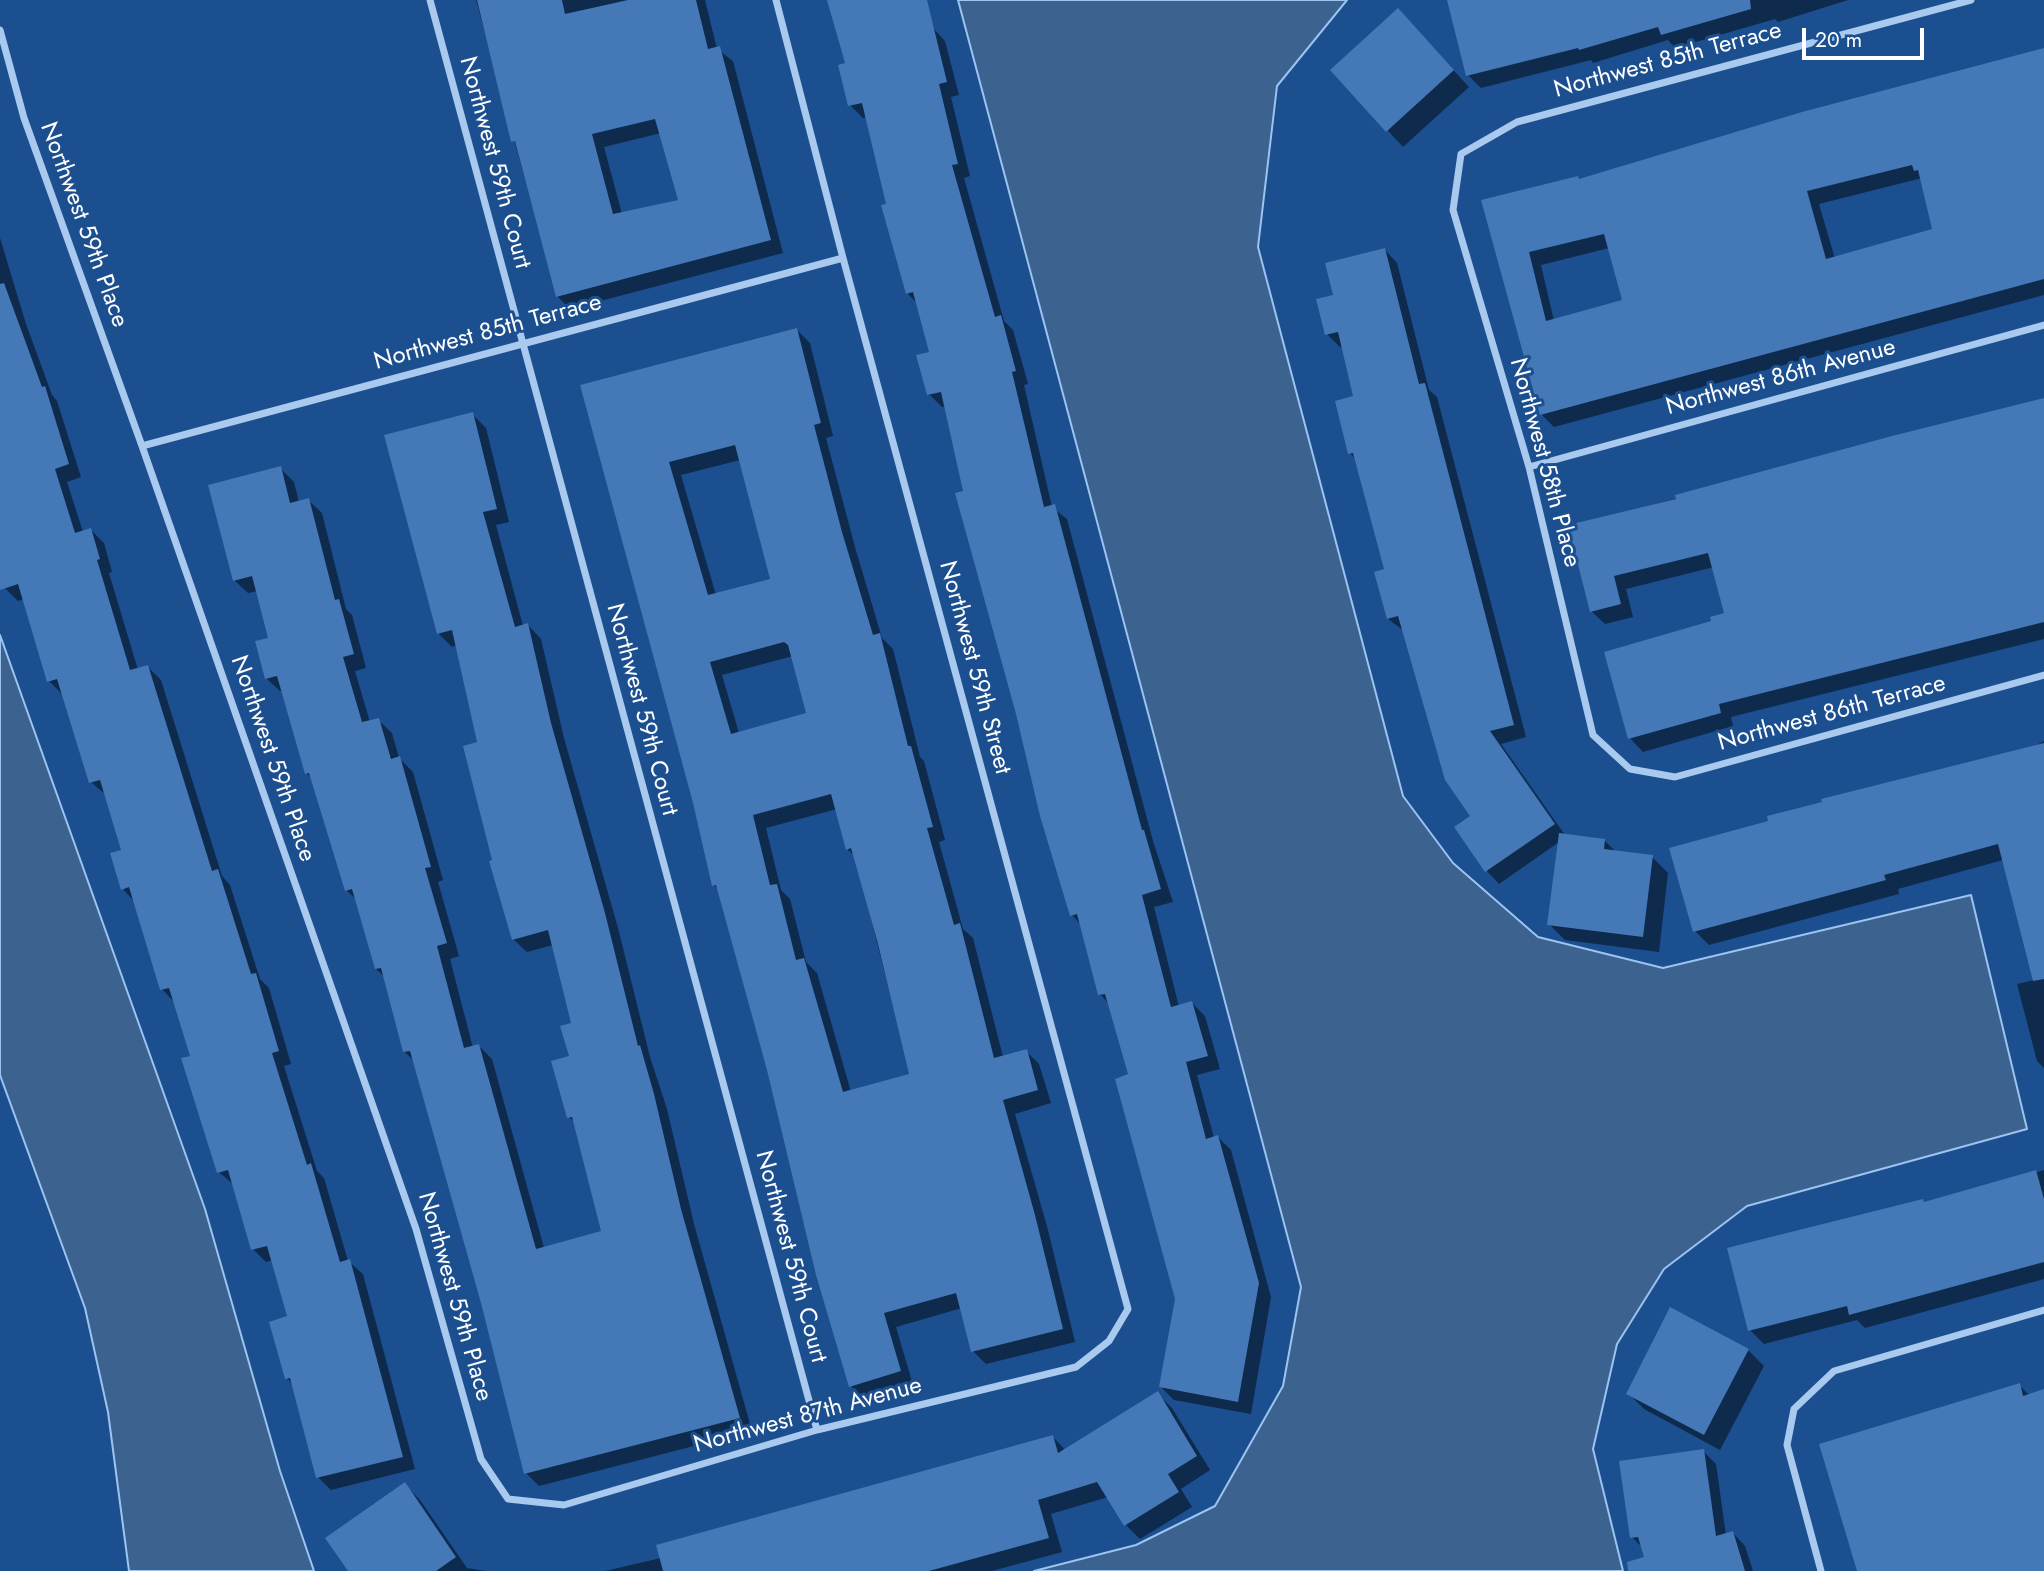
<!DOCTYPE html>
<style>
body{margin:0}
#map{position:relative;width:2044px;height:1571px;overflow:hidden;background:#1b4f8f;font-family:Jost,sans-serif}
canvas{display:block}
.scale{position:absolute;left:1802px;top:28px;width:122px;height:32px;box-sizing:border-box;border:4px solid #fff;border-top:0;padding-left:9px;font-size:21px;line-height:24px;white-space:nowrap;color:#fff;-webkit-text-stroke:5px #1b4f8f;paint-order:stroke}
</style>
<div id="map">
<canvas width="2044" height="1571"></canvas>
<div class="scale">20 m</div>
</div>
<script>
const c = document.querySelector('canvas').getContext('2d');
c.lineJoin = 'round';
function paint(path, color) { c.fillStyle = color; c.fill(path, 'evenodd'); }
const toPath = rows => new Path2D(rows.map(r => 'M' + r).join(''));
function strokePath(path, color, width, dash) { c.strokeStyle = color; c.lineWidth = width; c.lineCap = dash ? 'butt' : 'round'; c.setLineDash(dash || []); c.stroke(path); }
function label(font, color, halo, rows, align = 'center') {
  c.font = font + ' Jost,sans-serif'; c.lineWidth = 6; c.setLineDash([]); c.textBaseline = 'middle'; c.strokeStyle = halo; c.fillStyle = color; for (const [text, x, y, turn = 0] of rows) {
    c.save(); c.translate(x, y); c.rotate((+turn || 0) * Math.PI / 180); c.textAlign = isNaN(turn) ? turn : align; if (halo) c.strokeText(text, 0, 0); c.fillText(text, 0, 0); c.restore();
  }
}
const water = toPath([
 [958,0,1347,0,1277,86,1258,247,1403,796,1453,863,1538,937,1663,968,1971,895,2027,1129,1747,1206,1664,1269,1617,1344,1593,1449,1623,1571,1034,1571,1136,1545,1215,1506,1283,1386,1301,1287,958,0],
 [0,635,205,1209,280,1471,314,1571,129,1571,108,1412,85,1308,0,1075,0,635]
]);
paint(water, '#3c6290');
strokePath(water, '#9cc4f0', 2);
paint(toPath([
 [476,0,705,0,717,49,733,61,783,253,570,309,557,296],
 [661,133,680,201,622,214,604,147],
 [829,0,925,0,934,29,945,41,959,95,951,97,970,176,964,178,1004,321,1013,330,1028,384,1024,385,1052,507,1067,519,1153,841,1173,902,1154,907,1179,1007,1192,1003,1205,1016,1220,1069,1197,1075,1214,1138,1218,1137,1231,1150,1271,1297,1251,1414,1174,1400,1161,1387,1177,1299,1130,1076,1110,1005,1100,994,1082,926,1072,915,946,406,942,407,929,394,932,353,919,305,907,293,867,117,863,118,850,105,847,64],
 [1449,0,1848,0,1778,22,1775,19,1675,48,1668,40,1593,63,1591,60,1481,88,1468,75],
 [1413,26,1469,87,1403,147,1332,70],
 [2044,49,2044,295,1554,427,1541,414,1483,201,1580,181],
 [1922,178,1935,230,1835,259,1819,204],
 [1609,248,1624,301,1554,321,1541,265],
 [0,238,26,324,52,395,57,401,81,477,67,482,83,532,91,530,104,543,112,572,109,573,138,670,148,667,161,680,222,876,230,885,260,979,269,988,291,1064,284,1066,317,1171,324,1178,348,1261,363,1274,415,1469,331,1490,318,1477,294,1386,287,1378,289,1318,273,1260,266,1262,253,1249,234,1185,219,1172,192,1057,175,1003,162,989,134,901,123,889,123,851,106,795,91,782,62,694,49,681,24,599,18,601,5,588,0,571],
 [1385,250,1397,263,1429,390,1437,397,1526,737,1501,744,1565,835,1604,840,1616,852,1652,857,1668,873,1659,952,1565,940,1549,924,1559,842,1499,884,1487,871,1457,827,1472,817,1404,631,1388,619,1387,571,1357,461,1350,453,1356,397,1343,346,1340,347,1327,334,1335,296],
 [797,330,810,343,833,436,826,438,855,547,882,638,893,649,920,757,924,761,945,840,939,842,963,929,973,938,1003,1057,1026,1051,1039,1064,1051,1103,1015,1114,1048,1230,1075,1342,986,1364,973,1351,962,1308,896,1327,913,1385,864,1399,851,1386,769,1070,719,890,714,885,695,802,582,387],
 [740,460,773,580,716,595,681,475],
 [793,656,808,714,739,733,722,675],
 [837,809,847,849,855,856,911,1076,851,1092,817,973,806,962,790,899,781,890,766,828],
 [2044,400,2044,639,1731,717,1733,726,1643,752,1630,738,1713,623,1727,614,1714,567,1626,589,1633,617,1605,624,1591,611,1570,527],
 [472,414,486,428,509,522,496,525,523,626,528,625,541,639,564,738,618,928,650,1057,667,1109,694,1224,752,1431,539,1486,526,1473,483,1302,415,1062,404,1051,385,977,376,969,357,900,346,890,312,778,306,773,283,691,280,691,266,678,271,639,258,591,248,593,234,580,280,468,294,482,299,502,308,500,322,513,346,609,352,615,366,668,355,671,370,722,378,720,392,733,399,758,413,772,443,880,438,882,459,956,450,959,473,1048,479,1046,492,1059,544,1248,603,1233,576,1124,569,1117,573,1024,553,945,527,952,513,939,494,862,479,743,457,645,452,647,438,633],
 [2044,741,2044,1068,2037,1061,2017,984,2034,980,2003,860,1898,889,1899,894,1709,945,1695,931],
 [2044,1170,2044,1279,1865,1328,1857,1320,1764,1344,1750,1330,1925,1204],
 [1748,1350,1764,1366,1720,1450,1644,1409,1628,1393],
 [2019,1385,2030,1396,2044,1391,2044,1571,1859,1571],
 [1157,1393,1172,1408,1210,1470,1181,1489,1192,1507,1140,1539,1126,1525,1108,1497,1051,1514,1062,1552,992,1571,605,1571,661,1558,1053,1437,1066,1451],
 [1703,1451,1716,1464,1726,1535,1733,1533,1745,1546,1753,1571,1649,1571,1643,1548,1632,1537],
 [404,1484,420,1500,467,1568,486,1571,350,1571]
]), '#0007');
paint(toPath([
 [477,0,562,0,565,14,628,0,696,0,708,49,720,46,771,240,556,297,515,141,511,142],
 [655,119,678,200,613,214,592,134],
 [827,0,927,0,947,82,939,84,958,164,952,165,995,317,1001,315,1016,371,1012,372,1044,507,1055,504,1142,830,1144,830,1161,889,1142,895,1171,1007,1192,1001,1208,1056,1186,1062,1206,1139,1218,1135,1259,1283,1238,1402,1159,1387,1175,1299,1115,1079,1128,1074,1105,994,1098,995,1077,914,1070,916,1040,816,1016,714,955,493,963,491,941,392,927,395,916,355,929,352,913,292,906,294,881,205,886,204,862,103,848,106,838,65,845,63],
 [1447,0,1750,0,1751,9,1661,35,1658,27,1579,50,1578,48,1466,76],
 [1398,8,1454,70,1386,132,1330,70],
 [2044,48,2044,279,1540,415,1481,200,1578,176,1579,179,1802,112],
 [1912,165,1914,171,1918,170,1932,229,1826,259,1807,191],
 [1604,234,1622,300,1546,321,1529,252],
 [1385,248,1419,384,1425,383,1514,725,1490,731,1555,824,1485,872,1454,827,1470,816,1445,780,1398,616,1387,619,1374,572,1384,569,1353,453,1348,454,1335,401,1353,396,1338,332,1325,335,1316,299,1333,295,1325,263],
 [4,283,42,387,45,386,69,464,55,469,75,533,91,528,100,559,97,560,130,670,148,665,212,871,218,869,251,974,256,973,279,1051,272,1053,307,1165,311,1163,340,1262,350,1259,403,1457,316,1478,290,1378,285,1379,269,1322,287,1316,267,1246,251,1250,228,1170,217,1173,181,1058,190,1056,169,988,160,990,129,887,121,890,110,853,121,850,100,780,89,783,57,679,47,682,18,584,0,590,0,284],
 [797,328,821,423,814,425,842,532,873,635,880,633,908,746,911,746,933,827,927,828,954,925,960,923,994,1058,1027,1049,1038,1090,1003,1100,1035,1215,1063,1329,971,1352,956,1293,884,1313,901,1371,849,1387,816,1275,767,1070,716,885,712,886,693,803,580,385],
 [735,445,770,579,708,595,669,462],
 [784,642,788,645,806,713,731,734,710,662],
 [831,794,846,850,851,848,878,944,909,1074,843,1092,804,958,796,960,777,884,770,885,753,815],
 [2044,398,2044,622,1719,704,1721,713,1628,739,1604,652,1711,621,1710,617,1724,613,1708,553,1614,576,1621,604,1590,612,1568,525,1676,499,1675,495,1892,436],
 [473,412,497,509,483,512,515,627,528,623,551,723,605,913,638,1046,640,1045,654,1094,681,1209,740,1418,524,1474,481,1303,410,1051,403,1052,381,968,375,969,352,889,345,891,309,773,305,774,277,676,265,679,255,641,268,638,252,576,233,581,208,485,281,466,290,503,309,498,335,600,339,599,354,654,343,657,362,722,379,718,391,759,400,756,431,867,425,868,447,943,437,946,464,1048,479,1044,536,1249,601,1231,572,1117,567,1118,551,1061,569,1056,560,1026,571,1023,548,930,512,940,489,861,492,860,463,746,477,742,452,630,437,634,384,435],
 [2044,743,2044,979,2033,981,1998,844,1884,875,1886,880,1693,932,1669,848,1768,821,1767,816,1822,802,1821,799],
 [1559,833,1605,839,1604,849,1653,855,1643,937,1547,925],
 [2036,1170,2044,1199,2044,1262,1849,1315,1847,1306,1748,1331,1727,1248,1923,1199,1924,1202],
 [1670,1307,1749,1349,1704,1435,1626,1394],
 [2020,1383,2023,1396,2044,1389,2044,1571,1857,1571,1819,1444],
 [1158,1391,1197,1456,1168,1474,1179,1492,1124,1526,1097,1482,1038,1500,1049,1538,929,1571,663,1571,656,1545,1053,1435,1058,1453],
 [1704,1449,1716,1536,1733,1531,1745,1571,1628,1571,1627,1562,1644,1557,1638,1537,1630,1538,1619,1461],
 [405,1482,456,1557,436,1571,348,1571,325,1538]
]), '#4478b7');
strokePath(toPath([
 [430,0,817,1430],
 [1971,0,1517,122,1461,154,1453,210,1529,467,1593,735,1630,769,1675,777,2044,675],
 [0,30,24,118,142,446,416,1229,481,1459,508,1499,564,1505,817,1430,1076,1367,1109,1341,1128,1309,843,258,776,0],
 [142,446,843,258],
 [1529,467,2044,325],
 [1821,1571,1787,1445,1794,1409,1834,1371,2044,1310]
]), '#a9c9ee', 7);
label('24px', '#fff', '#1b4f8f', [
 ["Northwest 85th Terrace",1668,61,-15],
 ["Northwest 59th Court",494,163,75],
 ["Northwest 59th Place",83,225,70],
 ["Northwest 85th Terrace",488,333,-15],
 ["Northwest 86th Avenue",1781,378,-15],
 ["Northwest 58th Place",1544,463,75],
 ["Northwest 59th Street",974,668,75],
 ["Northwest 59th Court",641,710,75],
 ["Northwest 86th Terrace",1832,714,-15],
 ["Northwest 59th Place",272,759,71],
 ["Northwest 59th Court",790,1257,75],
 ["Northwest 59th Place",454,1297,74],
 ["Northwest 87th Avenue",808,1416,-15]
]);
</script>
